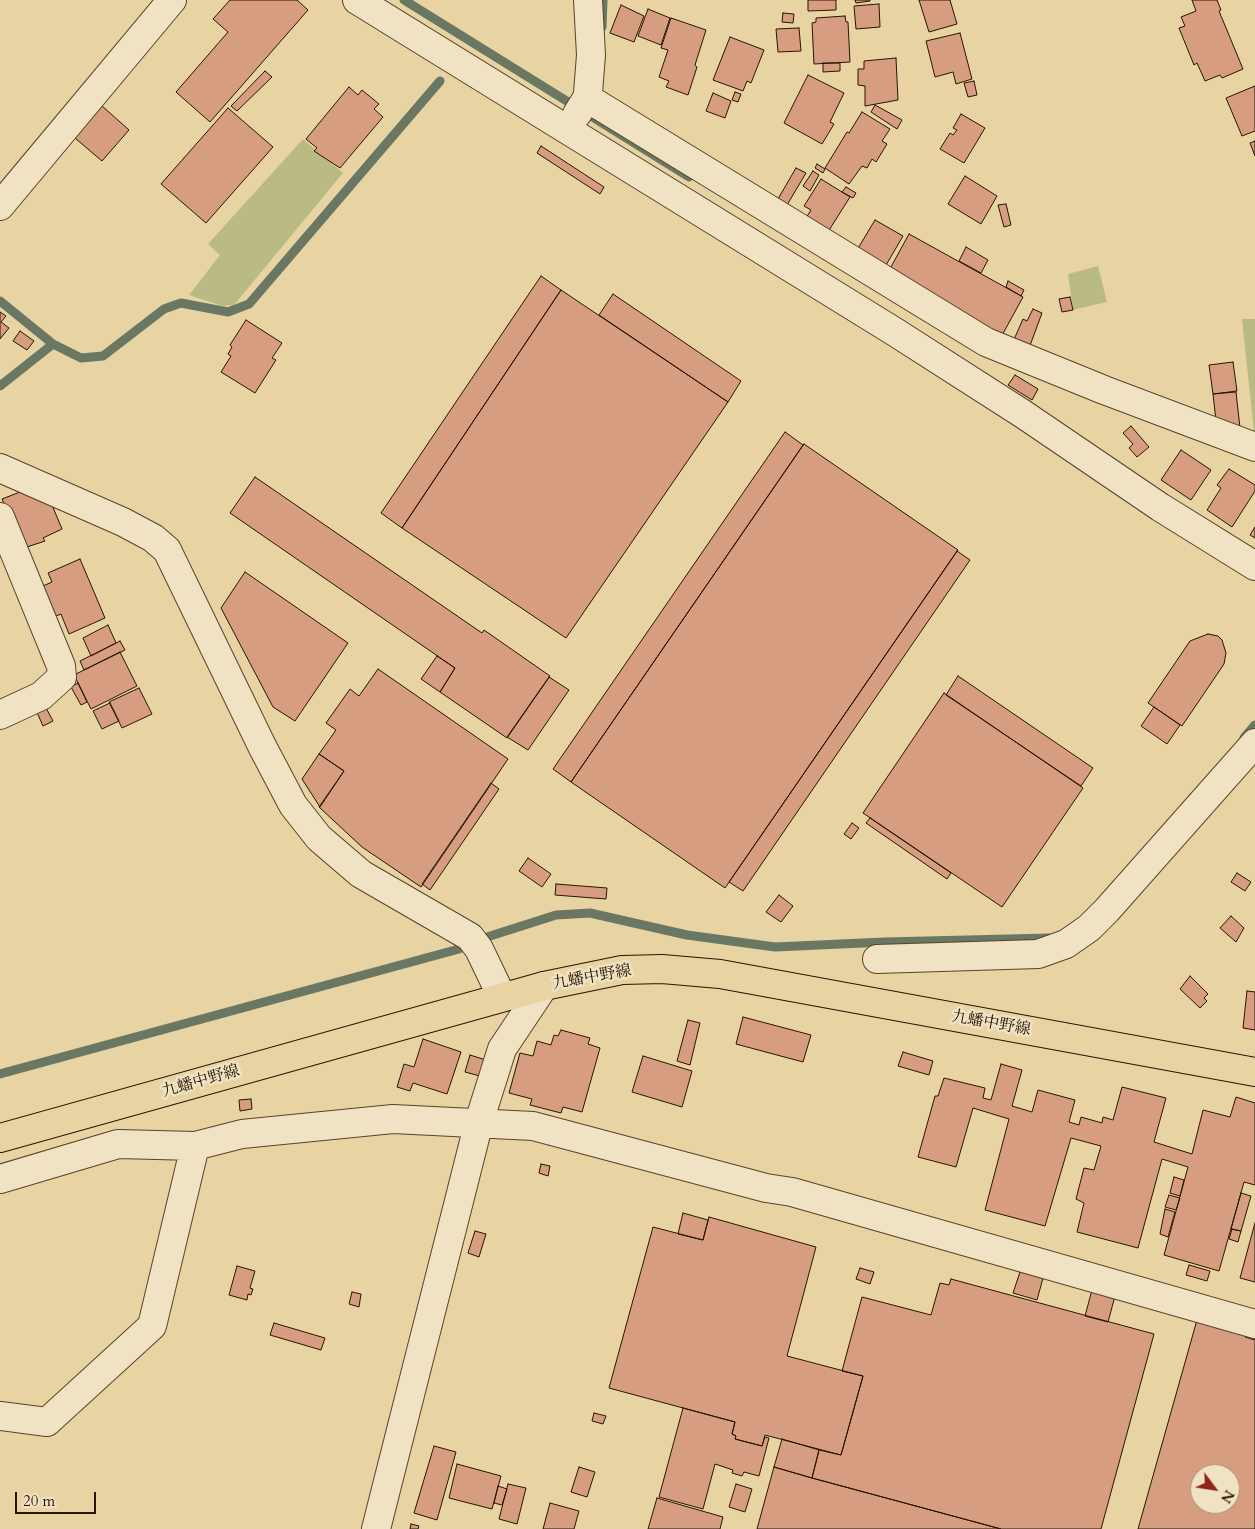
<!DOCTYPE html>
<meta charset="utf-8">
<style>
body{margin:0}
#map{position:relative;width:1255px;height:1529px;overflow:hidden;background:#e8d3a3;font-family:Cardo,serif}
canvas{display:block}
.north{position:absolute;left:1190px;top:1464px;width:50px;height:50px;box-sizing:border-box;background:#f0e2c3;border:1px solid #a09076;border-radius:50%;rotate:121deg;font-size:14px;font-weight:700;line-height:20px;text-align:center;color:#271502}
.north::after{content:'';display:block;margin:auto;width:18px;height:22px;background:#8f2418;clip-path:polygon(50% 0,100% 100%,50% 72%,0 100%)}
.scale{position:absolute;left:15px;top:1492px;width:81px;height:22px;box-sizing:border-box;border:2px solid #271502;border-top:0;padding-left:6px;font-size:15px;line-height:18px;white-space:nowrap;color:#271502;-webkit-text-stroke:4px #f0e2c3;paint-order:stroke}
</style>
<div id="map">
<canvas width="1255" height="1529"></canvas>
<div class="north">N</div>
<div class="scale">20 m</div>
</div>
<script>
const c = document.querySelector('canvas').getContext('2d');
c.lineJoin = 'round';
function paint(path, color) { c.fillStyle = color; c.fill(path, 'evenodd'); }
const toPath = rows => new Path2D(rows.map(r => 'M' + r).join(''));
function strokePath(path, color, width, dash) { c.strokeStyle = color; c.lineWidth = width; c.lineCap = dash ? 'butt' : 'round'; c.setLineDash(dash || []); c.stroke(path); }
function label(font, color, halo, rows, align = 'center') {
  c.font = font + ' Cardo,"Noto Serif JP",serif'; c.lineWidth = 5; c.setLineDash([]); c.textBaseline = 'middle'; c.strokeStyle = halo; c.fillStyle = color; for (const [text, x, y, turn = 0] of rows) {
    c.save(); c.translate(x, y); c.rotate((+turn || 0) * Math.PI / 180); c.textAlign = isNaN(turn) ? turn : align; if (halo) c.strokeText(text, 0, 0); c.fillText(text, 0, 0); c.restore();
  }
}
paint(toPath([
 [303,139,343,173,234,305,222,306,189,295,220,255,208,244],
 [1098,266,1107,302,1073,310,1068,274],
 [1242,319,1255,319,1255,434,1254,432]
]), '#babb83');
strokePath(toPath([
 [404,0,689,177],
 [602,27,603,0],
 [0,301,53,344,81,358,103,356,164,309,181,303,228,312,249,304,440,81],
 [0,386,53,344],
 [1244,738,1255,725],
 [0,1074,459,949,484,938,556,915,590,913,687,935,775,947,885,942,1049,938]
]), '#6a7763', 9);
const building = toPath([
 [230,0,297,0,308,10,210,122,176,92,228,32,213,19,230,0],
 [808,0,836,0,836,10,808,11,808,0],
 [855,0,870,0,870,1,856,3,855,0],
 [919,0,950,0,957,24,929,32,919,0],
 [1192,0,1217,0,1221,10,1219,11,1243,69,1222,78,1220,75,1205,81,1197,63,1194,65,1179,28,1185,26,1181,17,1196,11,1192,0],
 [879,4,880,27,856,29,854,6,879,4],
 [621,5,644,16,634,42,610,33,621,5],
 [648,9,670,18,661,45,638,36,648,9],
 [783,13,794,14,793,23,782,22,783,13],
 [845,16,846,22,848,22,850,62,814,64,812,23,816,22,816,18,845,16],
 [671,18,706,30,695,65,697,67,688,95,666,87,669,81,659,77,668,50,661,48,671,18],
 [799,28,801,51,778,52,776,29,799,28],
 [960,33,972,79,956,84,953,72,935,77,926,41,960,33],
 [730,37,764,50,751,83,747,81,743,91,713,80,730,37],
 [896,58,898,100,865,106,865,86,858,85,858,69,864,69,864,61,896,58],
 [823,63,840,63,840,71,823,72,823,63],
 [265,71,272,77,237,111,231,106,265,71],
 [808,75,844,93,830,122,834,124,822,144,784,123,808,75],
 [974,81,977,95,968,97,964,83,974,81],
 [1255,86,1255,131,1242,136,1226,98,1255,86],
 [349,87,358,95,362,90,379,104,374,109,383,117,340,168,314,151,317,148,306,139,349,87],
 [735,92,741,94,738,102,732,100,735,92],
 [713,93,731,101,725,118,706,111,713,93],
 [875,105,902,120,897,129,871,112,875,105],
 [102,106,129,130,102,161,75,138,102,106],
 [228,108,273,147,206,223,161,184,228,108],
 [862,112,890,129,882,141,887,144,876,162,872,159,867,168,862,166,849,184,825,168,847,132,849,133,862,112],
 [961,114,985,128,964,163,940,149,950,133,953,135,957,130,953,128,961,114],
 [1255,141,1255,156,1250,143,1255,141],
 [541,146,604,187,600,194,537,153,541,146],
 [817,164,825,169,823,173,815,168,817,164],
 [796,168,806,173,784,210,775,204,796,168],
 [813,171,819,175,810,191,803,186,813,171],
 [965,176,997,196,981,224,948,204,965,176],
 [821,179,850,197,826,235,804,221,811,210,804,206,821,179],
 [846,187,856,193,853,198,842,192,846,187],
 [1006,204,1011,225,1004,227,998,205,1006,204],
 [875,220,903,236,882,272,854,255,875,220],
 [909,234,1023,297,1000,339,886,276,909,234],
 [966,247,988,260,981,273,959,261,966,247],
 [541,276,561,290,402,528,381,513,541,276],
 [1008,281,1024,290,1021,296,1006,287,1008,281],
 [561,290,728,402,566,638,402,528,561,290],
 [613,294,741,381,728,402,599,315,613,294],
 [1070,297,1073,310,1062,312,1059,299,1070,297],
 [1033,309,1042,313,1028,351,1012,344,1023,319,1027,321,1033,309],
 [0,312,6,316,1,322,9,328,0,339,0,312],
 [246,320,282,343,272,358,276,360,255,393,221,372,231,356,228,354,232,347,230,345,246,320],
 [20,331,34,341,27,350,13,341,20,331],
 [1233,362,1237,391,1213,394,1209,365,1233,362],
 [1015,375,1038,389,1032,400,1008,385,1015,375],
 [1236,392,1240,428,1216,421,1213,394,1236,392],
 [1131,426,1149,447,1137,457,1129,448,1133,444,1123,433,1131,426],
 [785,432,803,445,571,782,553,769,785,432],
 [804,444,958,550,725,888,571,782,804,444],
 [1181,450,1211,470,1191,500,1161,480,1181,450],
 [1229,469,1255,485,1255,491,1232,527,1207,510,1221,488,1217,485,1229,469],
 [255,477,482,633,484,630,550,676,507,738,440,692,455,668,230,513,255,477],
 [33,487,47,493,62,529,43,538,45,541,24,548,2,499,33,487],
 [1255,527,1255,538,1250,535,1255,527],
 [957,551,970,560,743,891,729,882,957,551],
 [80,559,105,618,69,634,61,614,56,616,43,586,52,582,48,573,80,559],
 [245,572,348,643,295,721,273,707,221,608,245,572],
 [108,625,116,643,91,656,83,638,108,625],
 [1208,634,1218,636,1222,640,1226,653,1224,664,1182,726,1148,703,1190,641,1208,634],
 [120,641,125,650,84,670,80,661,120,641],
 [120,652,137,686,91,709,74,675,120,652],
 [437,656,455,668,440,692,421,679,437,656],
 [378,669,508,759,421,887,362,847,319,807,344,771,319,754,336,730,326,723,350,689,359,696,378,669],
 [958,676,1093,768,1081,786,946,695,958,676],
 [549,677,569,690,528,750,507,737,549,677],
 [78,683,87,702,81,705,71,687,78,683],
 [139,688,152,714,122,728,109,702,139,688],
 [944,693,1083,788,1002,907,863,813,944,693],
 [110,703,119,721,102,729,93,711,110,703],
 [45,706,53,721,43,726,36,710,45,706],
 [1154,707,1180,725,1167,744,1141,726,1154,707],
 [319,754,344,771,320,807,302,779,319,754],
 [491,783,499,789,430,890,422,884,491,783],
 [870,818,951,873,947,879,866,823,870,818],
 [852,823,859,828,851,839,844,834,852,823],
 [528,858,551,874,542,887,519,871,528,858],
 [1237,873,1251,882,1245,891,1231,882,1237,873],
 [556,884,607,888,606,899,555,895,556,884],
 [779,895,793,906,781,922,766,912,779,895],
 [1231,916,1244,928,1236,942,1220,928,1231,916],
 [1190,976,1208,994,1204,998,1207,1001,1200,1008,1180,989,1190,976],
 [1247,991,1255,992,1255,1030,1243,1028,1247,991],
 [743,1017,811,1035,803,1062,736,1044,743,1017],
 [688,1020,700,1023,690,1065,677,1061,688,1020],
 [561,1030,590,1038,588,1044,600,1048,582,1112,563,1107,561,1113,530,1105,532,1099,509,1093,520,1053,533,1056,537,1041,551,1045,554,1035,558,1036,561,1030],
 [423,1039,461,1052,447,1094,413,1083,410,1091,397,1087,404,1064,414,1067,423,1039],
 [903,1052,933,1061,929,1075,898,1066,903,1052],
 [470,1055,486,1060,480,1076,465,1072,470,1055],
 [643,1056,692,1071,682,1107,632,1092,643,1056],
 [1001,1064,1022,1070,1012,1106,1032,1112,1038,1090,1075,1100,1069,1122,1079,1125,1081,1117,1102,1123,1103,1117,1113,1120,1122,1087,1166,1098,1154,1142,1192,1154,1203,1110,1230,1117,1236,1097,1255,1103,1255,1185,1244,1182,1219,1271,1164,1255,1188,1167,1162,1159,1138,1248,1077,1232,1084,1203,1076,1199,1084,1168,1094,1170,1101,1146,1071,1138,1045,1226,985,1210,1009,1119,973,1108,956,1167,918,1157,935,1096,938,1096,944,1078,985,1088,983,1098,991,1100,1001,1064],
 [251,1099,252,1109,240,1111,239,1100,251,1099],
 [541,1164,550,1166,548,1176,539,1173,541,1164],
 [1174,1177,1184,1180,1180,1196,1170,1193,1174,1177],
 [1241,1193,1251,1196,1241,1231,1231,1229,1241,1193],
 [1169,1195,1180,1198,1176,1210,1165,1207,1169,1195],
 [1165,1209,1175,1212,1168,1237,1160,1234,1165,1209],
 [683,1213,708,1220,703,1240,678,1234,683,1213],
 [709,1217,816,1247,787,1356,863,1376,841,1455,765,1435,762,1446,735,1439,736,1436,732,1434,735,1422,609,1388,653,1227,703,1240,709,1217],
 [1255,1223,1255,1282,1240,1278,1255,1223],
 [1232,1229,1241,1231,1238,1242,1229,1239,1232,1229],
 [475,1231,486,1234,479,1257,468,1253,475,1231],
 [1189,1265,1210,1271,1207,1281,1186,1275,1189,1265],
 [237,1266,255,1271,250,1288,253,1289,251,1295,248,1294,247,1300,229,1295,237,1266],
 [860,1268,874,1272,870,1284,856,1279,860,1268],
 [1020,1272,1043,1278,1037,1300,1013,1293,1020,1272],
 [951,1279,1154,1334,1101,1529,1001,1529,812,1478,819,1450,841,1455,863,1376,842,1371,862,1297,931,1315,940,1283,949,1285,951,1279],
 [1092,1290,1115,1296,1108,1322,1085,1316,1092,1290],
 [352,1292,361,1294,359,1307,349,1304,352,1292],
 [1197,1320,1245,1333,1245,1337,1255,1340,1255,1529,1138,1529,1197,1320],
 [1200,1474,1230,1474,1230,1504,1200,1504,1200,1474],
 [274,1323,325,1338,321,1350,270,1335,274,1323],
 [683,1408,735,1422,732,1434,736,1436,735,1439,762,1446,765,1437,769,1438,759,1476,744,1472,742,1476,732,1473,733,1470,715,1464,703,1509,659,1497,683,1408],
 [594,1413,606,1416,603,1424,592,1421,594,1413],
 [782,1439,819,1450,812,1478,774,1467,782,1439],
 [434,1446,456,1452,437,1520,414,1513,434,1446],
 [457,1464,501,1476,492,1509,449,1498,457,1464],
 [579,1467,595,1472,587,1497,571,1492,579,1467],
 [774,1467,812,1478,1001,1529,757,1529,774,1467],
 [508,1484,526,1488,517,1524,499,1519,508,1484],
 [736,1484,752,1489,745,1512,729,1507,736,1484],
 [498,1486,507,1489,502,1505,494,1503,498,1486],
 [657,1498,723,1517,720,1529,648,1529,657,1498],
 [550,1503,579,1511,574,1529,543,1529,550,1503],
 [411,1524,419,1526,418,1529,410,1529,411,1524]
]);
paint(building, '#d69d80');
strokePath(building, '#271502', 1);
const minor = toPath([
 [357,0,895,332,1023,414,1160,507,1255,566],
 [587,98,986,342,1104,390,1255,447],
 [577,114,587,98,588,93,591,55,588,0],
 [0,206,172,0],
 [0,468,123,522,153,538,167,550,262,746,293,805,319,838,361,874,470,937,479,949,502,997],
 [0,517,61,666,62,677,41,696,0,715],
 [877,959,1038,954,1066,944,1089,928,1107,910,1255,743],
 [0,1179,118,1144,195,1146,242,1134,393,1119,533,1126,766,1188,792,1192,1255,1324],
 [0,1416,47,1422,152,1326,195,1146],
 [376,1529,479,1122,502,1049,544,986]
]);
const major = toPath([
 [0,1138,544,986,622,970,662,969,720,974,1255,1072]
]);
strokePath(minor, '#57442a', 30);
strokePath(major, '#271502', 30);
strokePath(minor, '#f0e2c3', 28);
strokePath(major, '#e8d3a3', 28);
label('16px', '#271502', '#f0e2c3', [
 ["九蟠中野線",592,978,-10],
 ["九蟠中野線",991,1024,10],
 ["九蟠中野線",201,1082,-16]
]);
</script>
